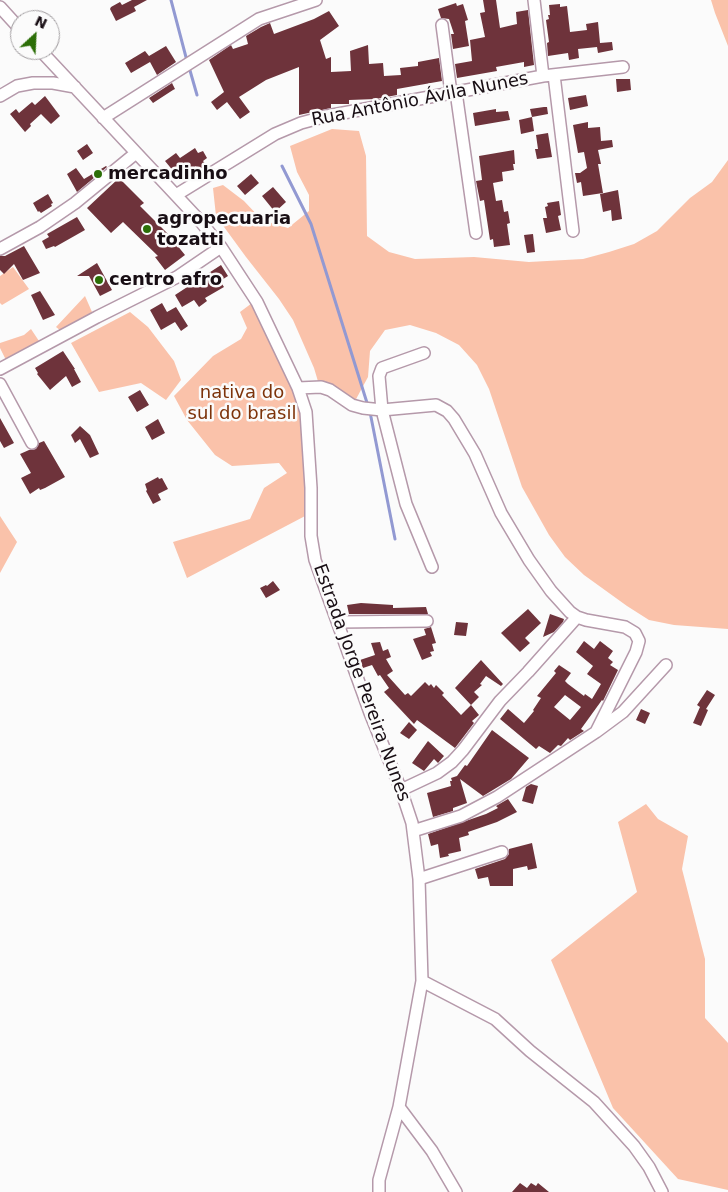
<!DOCTYPE html>
<meta charset="utf-8">
<style>
body{margin:0}
#map{position:relative;width:728px;height:1192px;overflow:hidden;background:#fbfbfb;font-family:"DejaVu Sans",sans-serif}
canvas{display:block}
.north{position:absolute;left:10px;top:10px;width:50px;height:50px;box-sizing:border-box;background:#fbfbfb;border:1px solid #a09c9f;border-radius:50%;rotate:25deg;font-size:14px;font-weight:700;line-height:20px;text-align:center;color:#180e14}
.north::after{content:'';display:block;margin:auto;width:18px;height:22px;background:#2c6e07;clip-path:polygon(50% 0,100% 100%,50% 72%,0 100%)}
</style>
<div id="map">
<canvas width="728" height="1192"></canvas>
<div class="north">N</div>
</div>
<script>
const c = document.querySelector('canvas').getContext('2d');
c.lineJoin = 'round';
function paint(path, color) { c.fillStyle = color; c.fill(path, 'evenodd'); }
const toPath = rows => new Path2D(rows.map(r => 'M' + r).join(''));
function strokePath(path, color, width, dash) { c.strokeStyle = color; c.lineWidth = width; c.lineCap = dash ? 'butt' : 'round'; c.setLineDash(dash || []); c.stroke(path); }
function label(font, color, halo, rows, align = 'center') {
  c.font = font + ' "DejaVu Sans",sans-serif'; c.lineWidth = 5; c.setLineDash([]); c.textBaseline = 'middle'; c.strokeStyle = halo; c.fillStyle = color; for (const [text, x, y, turn = 0] of rows) {
    c.save(); c.translate(x, y); c.rotate((+turn || 0) * Math.PI / 180); c.textAlign = isNaN(turn) ? turn : align; if (halo) c.strokeText(text, 0, 0); c.fillText(text, 0, 0); c.restore();
  }
}
paint(toPath([
 [711,0,728,0,728,46,715,13],
 [332,129,359,131,366,156,367,236,389,252,415,259,474,257,529,262,583,259,609,252,634,244,657,231,690,198,712,182,728,160,728,629,674,625,649,620,627,606,584,575,565,557,549,535,522,487,489,389,477,365,459,345,436,333,410,325,385,330,370,351,368,377,355,401,320,388,314,368,293,320,279,299,246,257,216,216,213,188,223,185,244,201,262,220,288,228,309,211,309,195,297,172,290,146],
 [13,267,29,289,2,305,0,303,0,276],
 [85,296,92,312,61,331,56,327],
 [252,303,299,402,307,438,307,515,187,578,173,542,250,519,264,488,287,473,279,463,232,466,215,455,187,420,174,396,213,356,241,339,247,328,240,312],
 [130,312,148,327,174,361,181,380,166,400,141,383,99,392,71,343],
 [31,329,41,344,6,360,0,348,0,343,24,335],
 [0,516,17,542,0,573],
 [646,804,658,819,688,836,682,869,705,959,705,1018,728,1043,728,1190,678,1179,613,1108,551,960,637,892,618,822]
]), '#fac2aa');
strokePath(toPath([
 [171,0,187,61],
 [189,67,197,95],
 [282,166,311,224,368,406],
 [370,412,395,539]
]), '#9299d2', 3);
paint(toPath([
 [132,0,147,0,134,7,136,11,116,21,110,9,111,7,120,2,122,5],
 [483,0,496,0,500,28,517,24,516,12,528,10,534,65,524,67,524,62,496,67,497,71,457,78,455,64,472,61,470,40,485,37,480,13,485,12],
 [456,3,457,6,463,4,468,20,465,21,469,46,453,49,451,34,454,34,449,19,441,18,438,9],
 [560,4,560,7,567,6,570,32,587,30,586,24,598,22,600,43,612,42,613,50,598,53,597,47,578,49,579,58,569,60,568,53,548,56,547,43,549,42,546,20,549,19,548,15,550,15,549,5],
 [329,11,339,26,320,40,326,59,331,57,331,72,351,71,350,51,368,45,369,64,383,63,384,76,401,75,400,68,418,66,418,62,439,58,442,81,397,89,397,95,376,99,349,100,349,104,331,104,331,108,299,115,299,67,266,80,239,97,250,112,240,119,227,102,217,110,211,102,224,92,209,60,231,45,233,49,248,44,246,36,261,27,270,23,274,34,314,19],
 [166,46,176,62,157,75,150,62,131,73,125,63,145,51,149,56],
 [616,79,630,79,631,90,617,92],
 [172,83,175,89,173,90,153,103,149,98],
 [586,95,588,106,570,110,568,98],
 [45,96,60,116,51,124,41,114,30,124,31,126,25,132,10,114,16,109,19,113,32,102,35,105],
 [544,107,547,107,548,114,532,117,530,109],
 [496,109,496,112,508,111,510,120,475,126,473,113],
 [532,117,534,131,521,134,519,120],
 [588,122,588,128,600,127,601,141,612,140,613,147,598,150,601,164,598,164,603,193,583,196,581,182,577,183,575,173,580,173,587,168,584,152,578,153,573,125],
 [548,133,552,157,537,159,535,149,538,149,536,135],
 [87,144,93,153,83,160,77,151],
 [195,148,198,153,203,151,207,158,203,161,206,165,199,170,196,166,182,177,181,176,179,178,165,161,176,153,180,158],
 [514,150,515,164,513,164,514,170,502,172,503,181,493,183,496,201,502,200,504,212,508,211,510,223,507,224,510,245,494,247,493,239,490,240,484,200,480,201,476,181,482,180,479,156],
 [106,166,107,167,77,192,67,174,76,168,84,179],
 [251,174,259,183,245,195,237,186],
 [119,178,144,203,140,206,168,234,185,255,165,270,155,257,158,256,123,222,111,233,87,208],
 [273,187,286,202,275,212,262,196],
 [618,190,622,219,612,221,611,210,603,212,600,194],
 [48,194,53,203,51,204,52,206,41,213,39,211,38,212,33,203],
 [559,201,561,215,558,216,561,230,546,233,543,218,547,218,545,207,548,206,547,203],
 [77,217,85,230,55,247,54,246,46,249,42,241,49,237,47,234],
 [533,234,535,252,527,253,524,235],
 [24,246,40,273,23,280,14,264,4,274,0,270,0,256,5,256],
 [97,263,112,290,100,296,89,276,77,276],
 [221,265,228,276,220,281,224,287,205,298,207,301,199,307,194,300,182,307,175,295],
 [40,291,55,315,43,320,31,295],
 [162,303,167,312,176,307,188,326,181,331,175,322,161,330,150,310],
 [63,351,75,369,74,369,81,382,72,387,66,376,50,390,37,374,38,373,35,368],
 [140,390,149,405,137,412,128,397],
 [0,418,14,443,4,448,0,441],
 [158,419,165,433,152,440,145,427],
 [80,426,90,435,99,454,90,458,80,439,75,443,71,435],
 [44,441,65,477,45,488,40,490,39,488,30,494,21,478,31,473,20,454,29,450,36,449,39,443],
 [158,477,159,479,162,478,168,489,158,494,161,500,153,504,146,491,147,490,145,484],
 [273,581,280,590,266,598,260,588,266,585,267,586],
 [361,603,393,605,393,608,426,607,428,614,349,614,347,605],
 [528,609,541,623,525,638,530,643,520,652,501,633],
 [550,614,564,619,563,622,554,632,543,637],
 [456,622,468,623,466,636,454,635],
 [431,627,436,643,432,644,434,651,430,652,432,656,422,660,413,639,426,635,424,629],
 [584,641,594,649,600,641,613,651,608,658,613,662,610,665,618,670,603,701,602,700,581,729,584,731,570,740,568,738,561,746,558,745,550,753,539,746,536,749,500,719,508,709,524,723,534,711,533,710,541,698,537,696,556,673,554,671,559,665,571,673,565,681,568,684,584,696,585,694,592,699,601,684,587,674,593,666,576,652],
 [565,695,581,707,570,720,554,707],
 [380,642,383,651,388,649,391,657,386,659,393,671,387,675,405,695,408,693,411,696,425,682,429,686,431,684,434,688,436,685,444,693,442,695,461,715,471,705,479,715,472,721,474,723,455,748,417,720,414,724,384,692,389,688,380,675,378,676,372,665,363,668,360,660,375,655,371,643],
 [481,660,503,684,501,686,486,676,480,684,482,685,474,692,479,697,471,705,455,688],
 [707,690,715,695,706,709,708,710,701,726,693,723,700,707,697,705],
 [641,709,650,713,645,724,636,720],
 [409,722,417,730,409,739,400,733],
 [492,730,529,758,511,779,483,796,460,779,467,803,453,808,453,811,433,817,427,793,451,786,450,781,452,781,451,778,457,776,465,765,467,766],
 [428,741,444,756,438,763,434,759,424,771,412,763],
 [531,784,538,786,533,804,522,801,526,787],
 [508,799,517,812,497,822,468,832,469,835,459,838,461,851,448,854,449,856,440,858,438,844,431,846,428,834,486,814,498,808,496,806],
 [532,843,537,868,528,870,527,866,513,869,513,886,490,886,488,877,478,879,475,869,505,859,509,854,509,849],
 [520,1183,527,1188,531,1183,536,1186,538,1183,549,1192,512,1192]
]), '#6e333b');
const minor = toPath([
 [534,0,543,76],
 [0,7,20,29],
 [442,25,451,93],
 [40,50,201,222,221,247,257,302,298,388,306,412,311,488,311,536,315,560,370,713,401,790,412,823,419,879,422,981,399,1107,379,1180,379,1192],
 [554,75,573,231],
 [456,92,476,233],
 [0,96,17,86,33,83,53,83,75,87],
 [103,118,259,19,316,0],
 [176,195,275,134,301,123,327,116,543,76,623,67],
 [0,249,40,227,75,203,136,153],
 [424,353,382,368,379,376,382,410,436,405,447,411,454,419,475,454,501,513,529,560,551,591,570,612,577,617],
 [0,369,97,317,177,277,221,247],
 [0,384,32,443],
 [298,388,321,387,330,390,352,405,363,408,382,410,406,504,432,567],
 [338,622,427,621],
 [401,790,437,773,452,762,463,750,500,701,528,672,577,617,586,620,625,627,635,633,639,641,636,652,596,732],
 [413,831,461,816,497,797,596,732,623,712,666,665],
 [419,879,502,852],
 [422,981,495,1019,530,1051,594,1102,634,1146,649,1167,662,1192],
 [399,1107,432,1151,456,1192]
]);
strokePath(minor, '#b599aa', 14);
strokePath(minor, '#fff', 11);
for (const [x, y, r, color] of [
 [98,174,5,"#2c6e07"],
 [147,229,5,"#2c6e07"],
 [99,280,5,"#2c6e07"]
]) { const dot = new Path2D(); dot.arc(x, y, r, 0, 2 * Math.PI); c.fillStyle = color; c.fill(dot); strokePath(dot, '#fbfbfb', 2); }
label('18px', '#180e14', '#fbfbfb', [
 ["Rua Antônio Ávila Nunes",420,100,-11],
 ["Estrada Jorge Pereira Nunes",361,683,70]
]);
label('bold 18px', '#180e14', '#fbfbfb', [
 ["mercadinho",108,174],
 ["agropecuaria",157,219],
 ["tozatti",157,240],
 ["centro afro",109,280]
], 'left');
label('18px', '#7d330a', '#fbfbfb', [
 ["nativa do",242,393],
 ["sul do brasil",242,414]
]);
</script>
